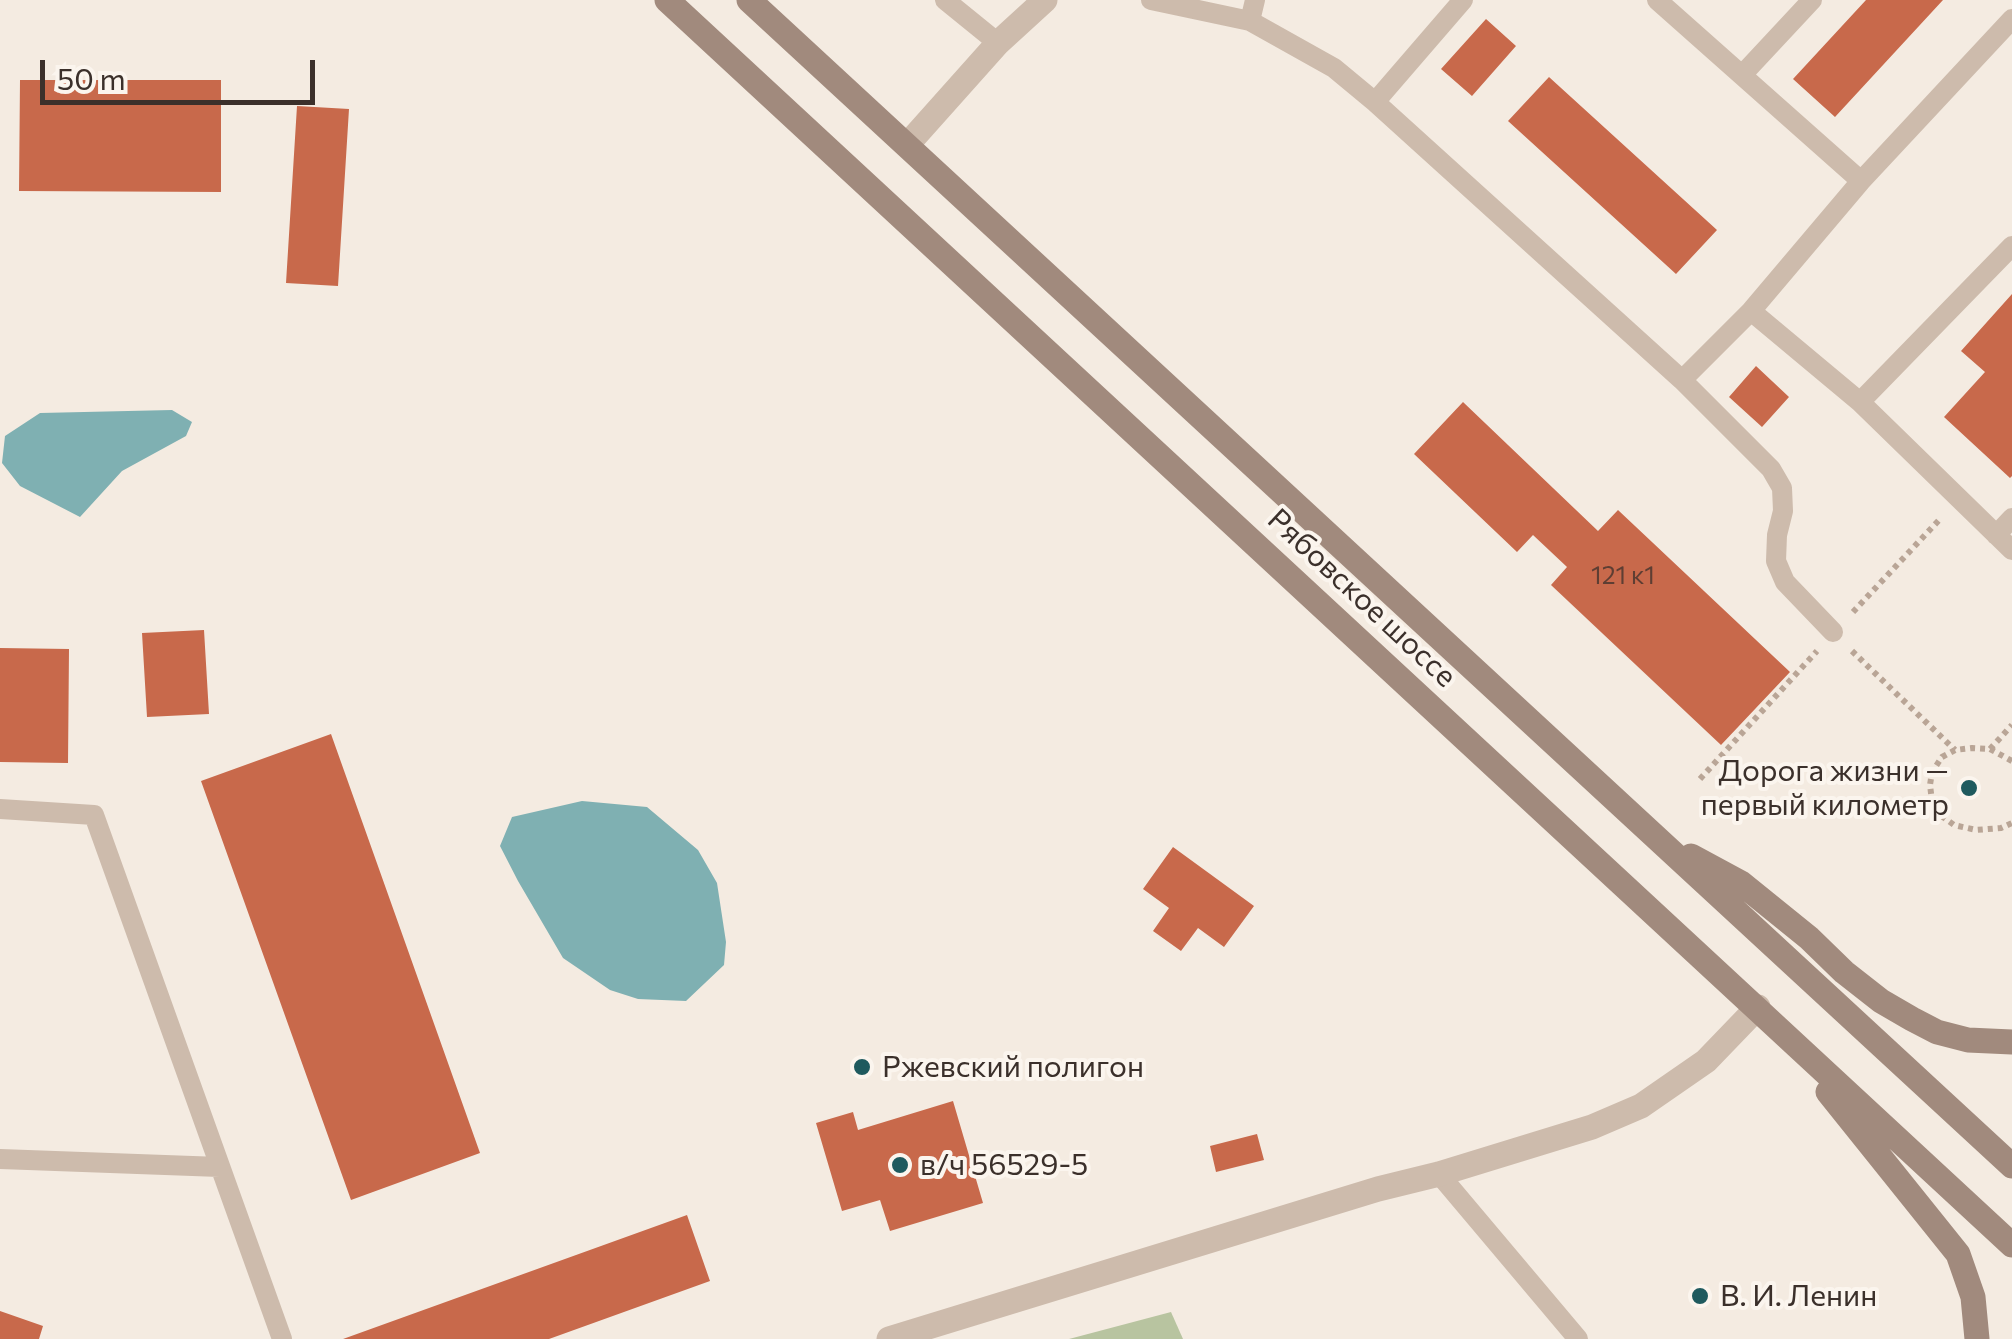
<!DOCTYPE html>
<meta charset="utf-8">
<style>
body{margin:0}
#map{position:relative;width:2012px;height:1339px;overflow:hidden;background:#f4ebe1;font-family:Commissioner,sans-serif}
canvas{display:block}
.scale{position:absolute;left:40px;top:60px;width:275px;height:45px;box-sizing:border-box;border:5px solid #3b302b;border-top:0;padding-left:12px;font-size:30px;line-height:35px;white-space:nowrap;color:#3b302b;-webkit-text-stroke:8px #fbf5ee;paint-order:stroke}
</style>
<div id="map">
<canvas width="2012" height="1339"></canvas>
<div class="scale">50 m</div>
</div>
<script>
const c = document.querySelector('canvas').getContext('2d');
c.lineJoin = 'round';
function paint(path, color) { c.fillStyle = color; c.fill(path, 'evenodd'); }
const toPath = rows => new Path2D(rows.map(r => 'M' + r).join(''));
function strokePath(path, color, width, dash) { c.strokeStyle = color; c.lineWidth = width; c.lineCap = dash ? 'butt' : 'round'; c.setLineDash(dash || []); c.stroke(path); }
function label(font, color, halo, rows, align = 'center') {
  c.font = font + ' Commissioner,sans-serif'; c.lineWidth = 8; c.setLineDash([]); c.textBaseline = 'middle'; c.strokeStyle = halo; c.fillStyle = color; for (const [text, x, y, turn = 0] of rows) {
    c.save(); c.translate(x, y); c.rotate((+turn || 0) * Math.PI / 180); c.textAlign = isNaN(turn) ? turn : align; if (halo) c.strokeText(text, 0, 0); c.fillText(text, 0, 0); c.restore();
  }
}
paint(toPath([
 [1171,1312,1183,1339,1069,1339]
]), '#b8c4a0');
paint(toPath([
 [172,410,192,422,186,436,122,471,80,517,20,486,2,463,5,436,40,413],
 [582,801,647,807,698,850,717,883,726,942,724,965,686,1001,638,999,610,990,563,958,518,881,500,846,512,817]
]), '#7fb0b2');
paint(toPath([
 [1866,0,1943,0,1835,117,1793,79],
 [1486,19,1516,46,1472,96,1441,69],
 [1549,77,1717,230,1676,274,1508,121],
 [20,80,221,80,221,192,19,191],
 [297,106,349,109,338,286,286,283],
 [2012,294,2012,476,2010,478,1944,417,1985,372,1961,351],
 [1756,366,1789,397,1762,427,1729,397],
 [1463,402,1598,531,1618,510,1790,672,1721,745,1551,585,1567,567,1533,535,1517,552,1414,454],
 [204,630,209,714,147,717,142,633],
 [0,648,69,649,68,763,0,762],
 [331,734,480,1153,351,1200,201,781],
 [1173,847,1254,906,1224,947,1198,928,1181,951,1153,931,1169,908,1143,889],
 [953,1101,983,1203,890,1231,880,1200,842,1211,816,1123,853,1112,858,1130],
 [1257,1134,1264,1160,1216,1172,1210,1146],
 [687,1215,710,1281,549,1339,343,1339],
 [0,1311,43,1326,39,1339,0,1339]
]), '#c8694b');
strokePath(toPath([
 [1853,612,1940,519],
 [1852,651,1955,750],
 [1990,749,2012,725],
 [2012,761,1990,749,1972,748,1955,750,1942,757,1932,772,1930,785,1932,801,1939,814,1954,825,1976,830,2001,828,2012,823],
 [1700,779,1817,651]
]), '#b9a596', 6, [5, 5]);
strokePath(toPath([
 [945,0,998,43],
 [1151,0,1250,21,1334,68,1375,102,1682,380,1751,311,1860,402,2012,550],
 [1657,0,1861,181],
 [1250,21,1255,0],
 [1742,75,1812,0],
 [1375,102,1463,0],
 [1751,311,1861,181,2012,19],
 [1682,380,1771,469,1782,488,1783,511,1777,535,1776,561,1785,582,1833,632],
 [1860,402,2012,246],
 [1996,535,2012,518],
 [0,809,94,815,282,1339],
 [0,1159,220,1167],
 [1439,1174,1578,1339]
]), '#cdbbac', 20);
strokePath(toPath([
 [907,145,998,43,1045,0],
 [889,1339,1378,1189,1439,1174,1592,1127,1641,1106,1706,1061,1758,1007]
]), '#cdbbac', 25);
strokePath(toPath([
 [667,0,2012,1245],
 [749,0,2012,1166],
 [1691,856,1741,883,1809,938,1844,972,1881,1001,1912,1019,1937,1032,1968,1040,2012,1042],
 [1828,1092,1958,1254,1973,1297,1977,1339]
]), '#a18a7d', 25);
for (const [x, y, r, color] of [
 [1969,788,10,"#1f5a5e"],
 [862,1067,10,"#1f5a5e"],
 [900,1165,10,"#1f5a5e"],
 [1700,1296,10,"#1f5a5e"]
]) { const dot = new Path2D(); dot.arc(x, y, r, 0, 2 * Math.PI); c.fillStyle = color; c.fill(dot); strokePath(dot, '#fbf5ee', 4); }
label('25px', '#5e3e33', null, [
 ["121 к1",1623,576]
]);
label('30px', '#3b302b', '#fbf5ee', [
 ["Рябовское шоссе",1362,598,43]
]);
label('30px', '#3b302b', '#fbf5ee', [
 ["Дорога жизни —",1949,771,"right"],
 ["первый километр",1949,805,"right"],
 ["Ржевский полигон",882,1067],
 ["в/ч 56529-5",920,1165],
 ["В. И. Ленин",1720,1296]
], 'left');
</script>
